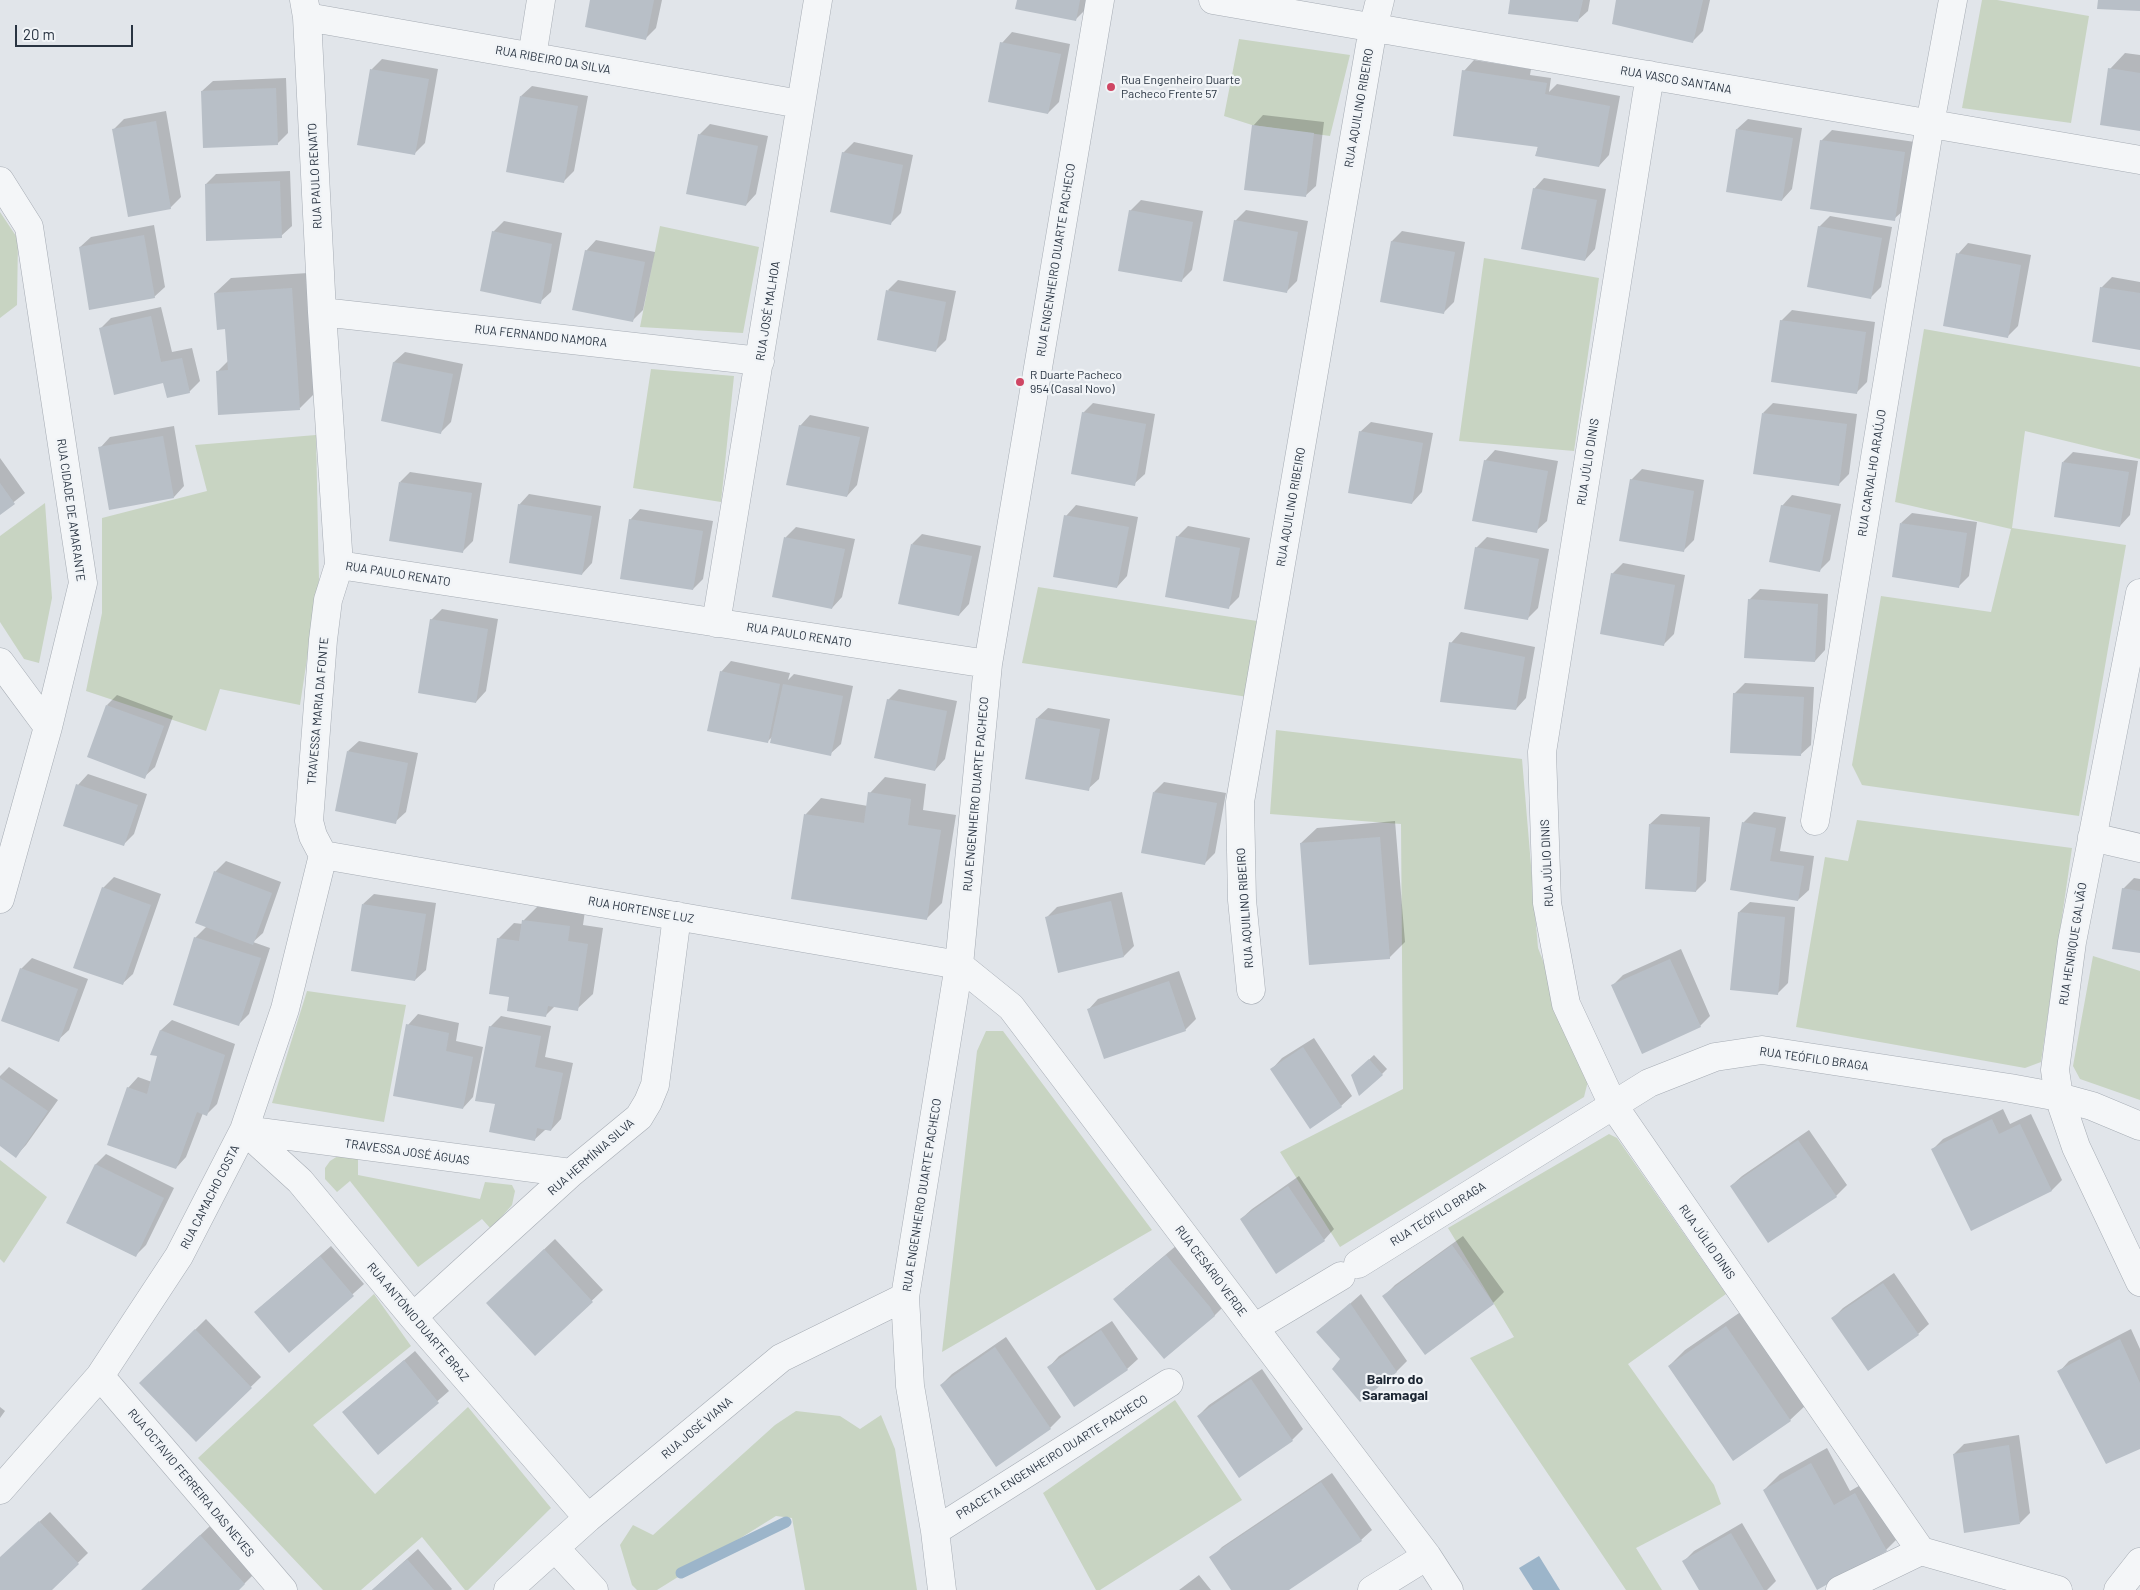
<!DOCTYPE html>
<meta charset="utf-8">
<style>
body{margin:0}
#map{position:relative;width:2140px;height:1590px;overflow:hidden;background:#e1e5ea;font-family:Barlow,sans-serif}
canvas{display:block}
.scale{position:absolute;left:15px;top:25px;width:118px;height:22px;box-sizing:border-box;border:2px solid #293442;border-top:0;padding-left:6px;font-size:15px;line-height:18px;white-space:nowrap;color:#293442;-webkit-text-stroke:4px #f1f4f7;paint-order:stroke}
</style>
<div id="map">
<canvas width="2140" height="1590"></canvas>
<div class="scale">20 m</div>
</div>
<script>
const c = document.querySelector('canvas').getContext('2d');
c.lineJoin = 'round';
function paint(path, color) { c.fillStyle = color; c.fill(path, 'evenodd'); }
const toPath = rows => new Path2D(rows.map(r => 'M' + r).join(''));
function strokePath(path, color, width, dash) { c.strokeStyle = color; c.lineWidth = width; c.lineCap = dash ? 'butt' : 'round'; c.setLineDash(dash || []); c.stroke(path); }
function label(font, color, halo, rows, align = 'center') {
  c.font = font + ' Barlow,sans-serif'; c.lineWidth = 4.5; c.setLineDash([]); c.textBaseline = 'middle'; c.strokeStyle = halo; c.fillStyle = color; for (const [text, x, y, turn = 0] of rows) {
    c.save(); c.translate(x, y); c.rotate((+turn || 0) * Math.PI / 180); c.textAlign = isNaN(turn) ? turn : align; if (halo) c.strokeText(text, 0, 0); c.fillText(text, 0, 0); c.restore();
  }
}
paint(toPath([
 [1982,0,1997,0,2089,16,2071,123,1962,108],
 [1239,39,1350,55,1330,136,1252,125,1224,116],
 [0,212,18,239,17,305,0,318],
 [660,226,759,247,743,333,640,327],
 [1484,258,1599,278,1574,451,1459,441],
 [1924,329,2140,367,2140,459,2025,431,2012,528,2126,545,2079,816,1862,785,1852,765,1881,596,1991,612,2011,529,1895,502],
 [651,369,734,376,721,502,633,488],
 [316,435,319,580,300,705,220,689,206,731,86,691,102,613,102,518,207,491,195,445],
 [45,503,52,598,39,663,24,659,0,622,0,536],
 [1038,587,1257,621,1248,697,1022,663],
 [1276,730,1522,759,1538,948,1589,1077,1584,1097,1340,1247,1280,1152,1403,1089,1401,824,1270,814],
 [1857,820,2072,848,2041,1062,2025,1068,1796,1027,1825,857,1848,861],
 [2093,956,2140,971,2140,1100,2080,1079,2073,1066],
 [307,991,406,1005,384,1122,272,1103],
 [986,1031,1003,1031,1152,1230,942,1352,977,1051],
 [1609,1134,1617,1138,1726,1294,1628,1364,1714,1485,1721,1504,1636,1548,1662,1590,1626,1590,1470,1358,1514,1337,1448,1228],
 [341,1154,358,1155,358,1175,480,1199,485,1182,512,1185,515,1191,512,1205,491,1229,482,1219,418,1267,350,1181,337,1192,325,1179,325,1168,330,1161],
 [0,1160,47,1197,4,1263,0,1259],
 [374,1294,411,1346,313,1425,375,1494,468,1407,551,1508,468,1590,465,1590,422,1537,361,1590,323,1590,198,1458],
 [1175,1400,1242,1500,1100,1590,1096,1590,1043,1493],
 [796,1411,840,1416,860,1429,881,1415,895,1449,917,1590,805,1590,792,1518,776,1516,657,1590,637,1590,632,1585,620,1545,633,1525,653,1535,775,1425]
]), '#c8d4c2');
paint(toPath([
 [1539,1556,1560,1590,1533,1590,1519,1568]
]), '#9cb5ca');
paint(toPath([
 [592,0,662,0,656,28,645,39],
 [1018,0,1088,0,1086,9,1075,20],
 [1511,0,1590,0,1588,11,1577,21],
 [1617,0,1710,0,1703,31,1693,41],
 [1012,32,1070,44,1059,102,1048,113,1002,43],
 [2125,53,2140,55,2140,129,2110,69],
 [382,59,438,69,425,143,414,154,358,144,372,69],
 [1474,60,1531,69,1530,75,1551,78,1549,92,1557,84,1620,96,1609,155,1599,166,1536,155,1538,146,1464,71],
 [286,78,288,133,277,144,202,91,213,81],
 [532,86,588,96,574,171,564,181,521,96],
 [166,111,181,197,170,208,114,129,124,119],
 [1263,115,1324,122,1316,186,1305,196,1253,126],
 [1748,119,1802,128,1792,189,1782,200,1737,129],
 [710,124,768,136,756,194,746,205,699,135],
 [1832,130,1915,142,1905,209,1894,219,1821,141],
 [854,142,913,155,901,213,891,223,843,153],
 [290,171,292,226,281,236,206,184,216,174],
 [1544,178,1606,189,1595,249,1585,260,1534,189],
 [1141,200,1203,211,1192,270,1181,281,1130,211],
 [1246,210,1308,221,1297,281,1286,292,1235,221],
 [1830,216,1892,227,1881,287,1870,298,1819,227],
 [504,221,562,233,551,292,540,302,493,232],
 [154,225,165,287,154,297,80,247,91,237],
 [1402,231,1465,242,1454,302,1444,312,1381,301,1392,241],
 [596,240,655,252,643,310,632,321,586,251],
 [1968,243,2031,255,2018,326,2008,336,1958,254],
 [308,273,315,393,300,408,217,372,228,361,226,328,215,293,231,278],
 [2112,277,2140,282,2140,348,2101,288],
 [898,280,956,291,946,340,936,350,888,290],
 [161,307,172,352,192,348,200,381,189,392,164,382,101,328,111,318],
 [1792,310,1875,322,1867,382,1856,393,1781,321],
 [405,352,463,364,451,422,441,432,382,420,394,362],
 [1093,403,1155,414,1145,474,1134,484,1083,413],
 [1773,403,1857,414,1849,474,1838,485,1763,413],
 [810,415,869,427,857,485,847,496,800,426],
 [1371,422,1433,433,1422,492,1412,503,1360,432],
 [174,426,184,486,174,497,110,508,100,448,110,437],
 [1495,450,1558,461,1547,521,1536,531,1485,461],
 [2073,452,2138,461,2130,515,2120,526,2063,462],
 [0,458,25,493,0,513],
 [1642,469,1704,480,1694,540,1683,551,1631,480],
 [410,472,482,483,473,541,463,551,400,482],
 [529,494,601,506,592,563,582,574,519,505],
 [1792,495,1841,504,1830,560,1820,570,1782,506],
 [1076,505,1138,517,1127,576,1117,587,1066,516],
 [640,509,713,521,703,579,693,589,630,520],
 [1912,513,1977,522,1969,576,1959,586,1901,523],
 [1188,526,1250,538,1239,597,1228,608,1177,537],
 [796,527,855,539,842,597,832,608,774,596,786,537],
 [922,534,981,546,969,604,959,615,912,544],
 [1487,537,1549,549,1538,608,1527,619,1476,548],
 [1623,563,1685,575,1674,634,1663,645,1612,574],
 [1760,589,1828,594,1825,650,1815,661,1749,600],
 [442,609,498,619,486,691,476,702,431,620],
 [1461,632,1535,647,1526,698,1516,709,1451,643],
 [731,661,790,673,788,680,794,674,853,686,841,744,830,754,773,736,767,742,721,672],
 [1745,683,1814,687,1811,745,1800,755,1734,694],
 [899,689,957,701,945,759,935,770,888,700],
 [117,695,173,716,155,767,144,777,107,705],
 [1048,708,1110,719,1099,779,1088,789,1037,718],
 [359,741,418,753,406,812,395,822,348,751],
 [88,774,147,794,134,834,123,845,78,785],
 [885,777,926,784,923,810,956,815,942,903,927,918,792,898,806,814,821,798,868,806,870,793],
 [1164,782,1226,793,1215,853,1205,863,1154,792],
 [1754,812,1786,817,1780,851,1814,856,1809,890,1798,900,1732,889,1744,822],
 [1661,814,1710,817,1706,881,1696,891,1650,824],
 [1395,821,1405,942,1389,958,1301,843,1317,828],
 [226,861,281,882,263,933,253,942,270,948,249,1014,239,1024,195,938,207,926,215,872],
 [114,877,161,894,133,974,122,984,103,888],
 [2134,878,2140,879,2140,952,2123,889],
 [1122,892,1134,946,1124,956,1059,972,1046,918,1057,907],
 [374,894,436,903,426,970,415,980,363,904],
 [1750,902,1795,907,1788,983,1777,994,1739,912],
 [539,905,585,911,583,925,603,928,593,994,577,1009,555,1006,546,1015,510,996,498,939,514,923,523,924,524,920],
 [1681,949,1710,1016,1700,1026,1612,986,1623,975],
 [32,958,88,979,69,1030,58,1040,21,969],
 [1179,971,1196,1019,1185,1030,1088,1010,1098,999],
 [418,1014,459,1023,456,1041,483,1047,473,1097,463,1108,408,1025],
 [501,1016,551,1026,545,1057,573,1063,561,1119,551,1130,545,1130,534,1140,496,1103,490,1027],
 [172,1020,235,1044,217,1104,207,1114,203,1113,186,1157,176,1168,128,1088,138,1077,152,1082,159,1055,152,1054,161,1030],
 [1314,1038,1352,1096,1341,1106,1272,1069,1282,1058],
 [1374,1055,1387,1069,1382,1074,1358,1070],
 [9,1067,58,1100,26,1145,16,1156,0,1145,0,1076],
 [2003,1109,2010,1124,2031,1114,2062,1180,2052,1190,1972,1229,1933,1149,1943,1139],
 [1809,1130,1847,1185,1836,1196,1731,1186,1742,1176],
 [106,1154,174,1188,146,1245,135,1256,68,1222,96,1164],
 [1299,1176,1334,1229,1324,1240,1241,1219,1252,1209],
 [1463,1236,1504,1292,1493,1303,1425,1353,1384,1296,1395,1285],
 [555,1239,603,1290,535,1355,498,1293],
 [1177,1245,1225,1305,1214,1316,1125,1289],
 [331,1246,364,1284,289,1351,255,1312],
 [1894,1273,1929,1324,1918,1334,1833,1318,1843,1308],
 [1361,1294,1407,1361,1396,1372,1342,1359,1318,1332],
 [1742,1311,1806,1405,1790,1420,1669,1366,1685,1350],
 [206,1319,261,1377,196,1440,141,1383],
 [1112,1321,1138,1359,1127,1369,1049,1367,1059,1356],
 [2131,1329,2140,1349,2140,1447,2059,1372,2069,1361],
 [1006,1337,1061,1417,1050,1428,997,1465,941,1385,952,1374],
 [415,1351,449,1391,378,1453,343,1412],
 [1262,1369,1303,1429,1292,1440,1239,1476,1198,1416,1209,1405],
 [0,1407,5,1411,0,1418],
 [2019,1435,2030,1513,2020,1523,1954,1454,1964,1444],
 [1827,1448,1850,1491,1871,1479,1902,1534,1886,1550,1764,1490,1780,1474],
 [1332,1473,1372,1530,1361,1540,1286,1590,1232,1590,1211,1558,1222,1547],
 [50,1512,88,1553,50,1590,0,1590,0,1558],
 [1742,1523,1776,1581,1767,1590,1700,1590,1684,1561,1694,1551],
 [211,1525,255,1573,238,1590,142,1590],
 [418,1549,452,1589,451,1590,372,1590],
 [1199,1575,1211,1590,1179,1590]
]), '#0003');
strokePath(toPath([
 [681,1573,786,1522]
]), '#9cb5ca', 11);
paint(toPath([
 [590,0,654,0,646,40,585,27],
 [1017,0,1080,0,1076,21,1015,9],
 [1510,0,1583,0,1578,22,1508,14],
 [1616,0,1703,0,1693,43,1612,24],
 [2098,0,2140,0,2140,11,2097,9],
 [1000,42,1061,54,1048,114,988,102],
 [2108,68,2140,73,2140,131,2100,125],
 [370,69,429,79,415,155,357,145],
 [1462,70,1547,83,1545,94,1610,106,1599,167,1535,156,1538,147,1453,136],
 [276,88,278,145,203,148,201,91],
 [520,96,578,106,564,183,506,172],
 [156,121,171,209,128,217,112,129],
 [1252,125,1314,133,1306,197,1244,190],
 [1736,129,1793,138,1782,201,1726,192],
 [698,134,758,146,746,206,686,194],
 [1820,140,1905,152,1895,221,1810,209],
 [842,152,903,165,891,225,830,212],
 [280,181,282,238,206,241,205,184],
 [1533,188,1597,200,1585,261,1521,249],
 [1129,210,1193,222,1182,282,1118,271],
 [1234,220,1298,232,1287,293,1223,281],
 [1818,226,1882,238,1871,299,1807,287],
 [492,231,552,244,541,304,480,291],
 [144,235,155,298,89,310,79,247],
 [1391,241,1455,252,1444,314,1380,302],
 [585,250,645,262,633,322,572,310],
 [1956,253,2021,265,2008,338,1943,326],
 [2100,287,2140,293,2140,350,2092,342],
 [292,288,300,410,218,415,216,371,228,370,225,329,217,330,214,293],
 [886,290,946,302,936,352,877,340],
 [151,316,161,362,182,358,190,393,167,398,163,383,114,395,99,328],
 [1780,320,1866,332,1857,394,1771,382],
 [393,362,453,374,441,434,381,421],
 [1082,412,1146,424,1135,486,1071,474],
 [1762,413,1847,424,1839,486,1753,474],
 [799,425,860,437,847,497,786,485],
 [1359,431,1423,443,1412,504,1348,493],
 [163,436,174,498,109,510,98,447],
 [1484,460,1548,471,1537,533,1472,521],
 [2062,462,2129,472,2120,527,2054,517],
 [1630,479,1694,491,1684,552,1619,541],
 [399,482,472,493,463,553,389,541],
 [0,483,15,504,0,515],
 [518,504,592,516,582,575,509,563],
 [1781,505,1831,515,1820,572,1769,562],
 [1064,515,1129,527,1117,588,1053,577],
 [629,519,703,531,693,590,620,579],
 [1900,523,1967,533,1959,588,1892,577],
 [1176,536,1240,548,1229,609,1165,597],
 [784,537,845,549,832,609,772,597],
 [911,544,972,556,959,616,898,604],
 [1475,547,1539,559,1528,620,1464,609],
 [1611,573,1675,585,1664,646,1600,634],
 [1748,599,1818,604,1815,662,1744,658],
 [430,619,488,629,476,703,418,693],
 [1449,642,1525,657,1516,710,1440,702],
 [720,671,780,684,768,743,707,731],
 [783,684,843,696,831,756,770,743],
 [1733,693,1804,697,1801,756,1730,753],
 [887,699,947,711,935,771,874,758],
 [106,705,164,726,145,779,87,757],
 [1036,718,1100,729,1089,791,1025,779],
 [347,751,408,763,396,824,335,811],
 [76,784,138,805,124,846,63,826],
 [868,792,911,799,908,825,941,830,927,920,791,899,804,814,864,823],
 [1153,792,1217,803,1205,865,1141,853],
 [1742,822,1776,828,1770,861,1804,866,1798,901,1730,890],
 [1649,824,1700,827,1696,892,1645,889],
 [1380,837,1390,959,1309,965,1300,843],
 [214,871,272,893,253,945,195,923],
 [102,887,151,905,123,985,73,968],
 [2122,888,2140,891,2140,953,2112,949],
 [1111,901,1124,957,1058,973,1045,917],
 [362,904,426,914,415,981,351,971],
 [1738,912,1785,917,1778,995,1730,990],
 [522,920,570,926,568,941,588,944,578,1011,548,1006,546,1017,507,1011,509,997,489,994,497,938,519,941],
 [194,937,261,958,239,1026,173,1005],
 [1670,959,1701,1027,1642,1054,1611,985],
 [20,968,78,989,59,1042,1,1021],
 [1169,981,1186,1031,1104,1059,1087,1009],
 [406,1024,449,1033,446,1051,473,1057,463,1109,393,1096],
 [489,1026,541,1036,535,1067,563,1073,551,1131,537,1128,535,1141,489,1132,495,1104,475,1101],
 [160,1030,225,1055,207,1116,197,1112,176,1169,107,1145,127,1087,147,1094,157,1056,150,1055],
 [1303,1047,1342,1107,1310,1129,1270,1069],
 [1369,1059,1383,1075,1359,1096,1351,1075],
 [0,1078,48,1111,16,1158,0,1146],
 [1992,1119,1999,1134,2020,1124,2052,1191,1971,1231,1931,1149],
 [1798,1140,1837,1197,1768,1243,1730,1186],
 [95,1164,164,1198,136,1257,66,1223],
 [1288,1186,1325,1241,1276,1274,1240,1219],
 [1452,1245,1494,1304,1425,1355,1382,1296],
 [544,1249,593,1302,535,1356,486,1303],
 [1166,1255,1210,1307,1215,1316,1164,1359,1113,1299],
 [320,1256,354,1296,289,1353,254,1312],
 [1883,1283,1919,1335,1868,1371,1831,1318],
 [1350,1303,1397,1372,1360,1402,1332,1369,1340,1359,1316,1332],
 [1726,1326,1791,1421,1733,1461,1668,1366],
 [195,1329,252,1388,196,1442,139,1383],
 [1101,1330,1128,1370,1074,1407,1047,1367],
 [2120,1339,2140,1383,2140,1449,2106,1464,2057,1371],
 [995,1347,1051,1429,996,1467,940,1385],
 [404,1360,439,1403,378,1455,342,1412],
 [1251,1379,1293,1441,1239,1478,1197,1416],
 [2009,1445,2020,1524,1964,1533,1953,1454],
 [1811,1463,1834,1505,1855,1493,1887,1551,1817,1590,1763,1490],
 [1321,1482,1362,1541,1289,1590,1231,1590,1209,1557],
 [39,1521,79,1564,52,1590,0,1590,0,1557],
 [1731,1533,1764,1590,1699,1590,1682,1561],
 [200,1535,245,1584,239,1590,141,1590],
 [407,1559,434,1590,372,1590]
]), '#b8bfc7');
const street = toPath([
 [304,0,307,17,322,312,339,565,988,664],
 [1213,0,2140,160],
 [307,17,800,104],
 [532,57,541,0],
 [1650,75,1542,752,1547,903,1566,1004,1613,1105,1921,1551],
 [0,181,29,227,83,583,48,727,0,899],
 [322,312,760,361],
 [2140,593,2072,942,2055,1070,2059,1097,2076,1147,2140,1282],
 [716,623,818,0],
 [0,662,48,727],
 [1815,821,1930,124,1953,0],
 [2092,837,2140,848],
 [323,855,959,965,1011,1007,1427,1556,1449,1590],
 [323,855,313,836,309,821,323,640,328,600,339,565],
 [1251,990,1242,900,1240,802,1373,28,1380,0],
 [244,1130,300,1181,413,1317,588,1518],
 [244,1130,571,1173],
 [1358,1264,1649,1083,1715,1057,1762,1050,2010,1088,2059,1097,2092,1106,2140,1126],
 [413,1317,571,1173,639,1117,648,1102,655,1085,677,916],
 [1254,1328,1341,1276],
 [100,1376,283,1590],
 [0,1490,100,1376,179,1256,244,1130,285,1009,323,855],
 [935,1531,1169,1383],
 [555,1548,594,1590],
 [508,1590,588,1518,781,1358,905,1297],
 [942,1590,935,1531,910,1386,905,1297,959,965,988,664,1100,0],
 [1372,1590,1427,1556],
 [1840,1590,1921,1551,2058,1590],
 [2118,1590,2140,1562]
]);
strokePath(street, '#a6acb4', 29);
strokePath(street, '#f4f6f8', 28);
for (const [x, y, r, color] of [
 [1111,87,5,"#cf4664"],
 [1020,382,5,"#cf4664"]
]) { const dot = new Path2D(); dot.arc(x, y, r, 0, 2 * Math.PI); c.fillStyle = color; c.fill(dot); strokePath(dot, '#f1f4f7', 2); }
label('12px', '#293442', '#f1f4f7', [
 ["RUA RIBEIRO DA SILVA",553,60,10],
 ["RUA VASCO SANTANA",1676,80,10],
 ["RUA AQUILINO RIBEIRO",1359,108,-80],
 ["RUA PAULO RENATO",315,176,-93],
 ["RUA ENGENHEIRO DUARTE PACHECO",1056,260,-81],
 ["RUA JOSÉ MALHOA",768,311,-81],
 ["RUA FERNANDO NAMORA",541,336,6],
 ["RUA JÚLIO DINIS",1588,462,-81],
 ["RUA CARVALHO ARAÚJO",1872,473,-81],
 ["RUA AQUILINO RIBEIRO",1291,507,-80],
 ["RUA CIDADE DE AMARANTE",71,510,82],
 ["RUA PAULO RENATO",398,574,9],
 ["RUA PAULO RENATO",799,635,9],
 ["TRAVESSA MARIA DA FONTE",318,711,-85],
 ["RUA ENGENHEIRO DUARTE PACHECO",976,794,-85],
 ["RUA JÚLIO DINIS",1547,863,-93],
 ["RUA AQUILINO RIBEIRO",1245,908,-94],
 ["RUA HORTENSE LUZ",641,910,10],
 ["RUA HENRIQUE GALVÃO",2073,944,-81],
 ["RUA TEÓFILO BRAGA",1814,1059,8],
 ["TRAVESSA JOSÉ ÁGUAS",407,1152,8],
 ["RUA HERMÍNIA SILVA",591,1157,-41],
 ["RUA ENGENHEIRO DUARTE PACHECO",922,1195,-81],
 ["RUA CAMACHO COSTA",210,1197,-63],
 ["RUA TEÓFILO BRAGA",1438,1214,-32],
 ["RUA JÚLIO DINIS",1707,1242,55],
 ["RUA CESÁRIO VERDE",1211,1271,53],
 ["RUA ANTÓNIO DUARTE BRAZ",418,1322,50],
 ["RUA JOSÉ VIANA",697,1428,-40],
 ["PRACETA ENGENHEIRO DUARTE PACHECO",1052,1457,-32],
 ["RUA OCTAVIO FERREIRA DAS NEVES",191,1483,50]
]);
label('12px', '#293442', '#f1f4f7', [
 ["Rua Engenheiro Duarte",1121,80],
 ["Pacheco Frente 57",1121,94],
 ["R Duarte Pacheco",1030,375],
 ["954 (Casal Novo)",1030,389]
], 'left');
label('bold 14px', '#1b2532', '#f1f4f7', [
 ["Bairro do",1395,1379],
 ["Saramagal",1395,1395]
]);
</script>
